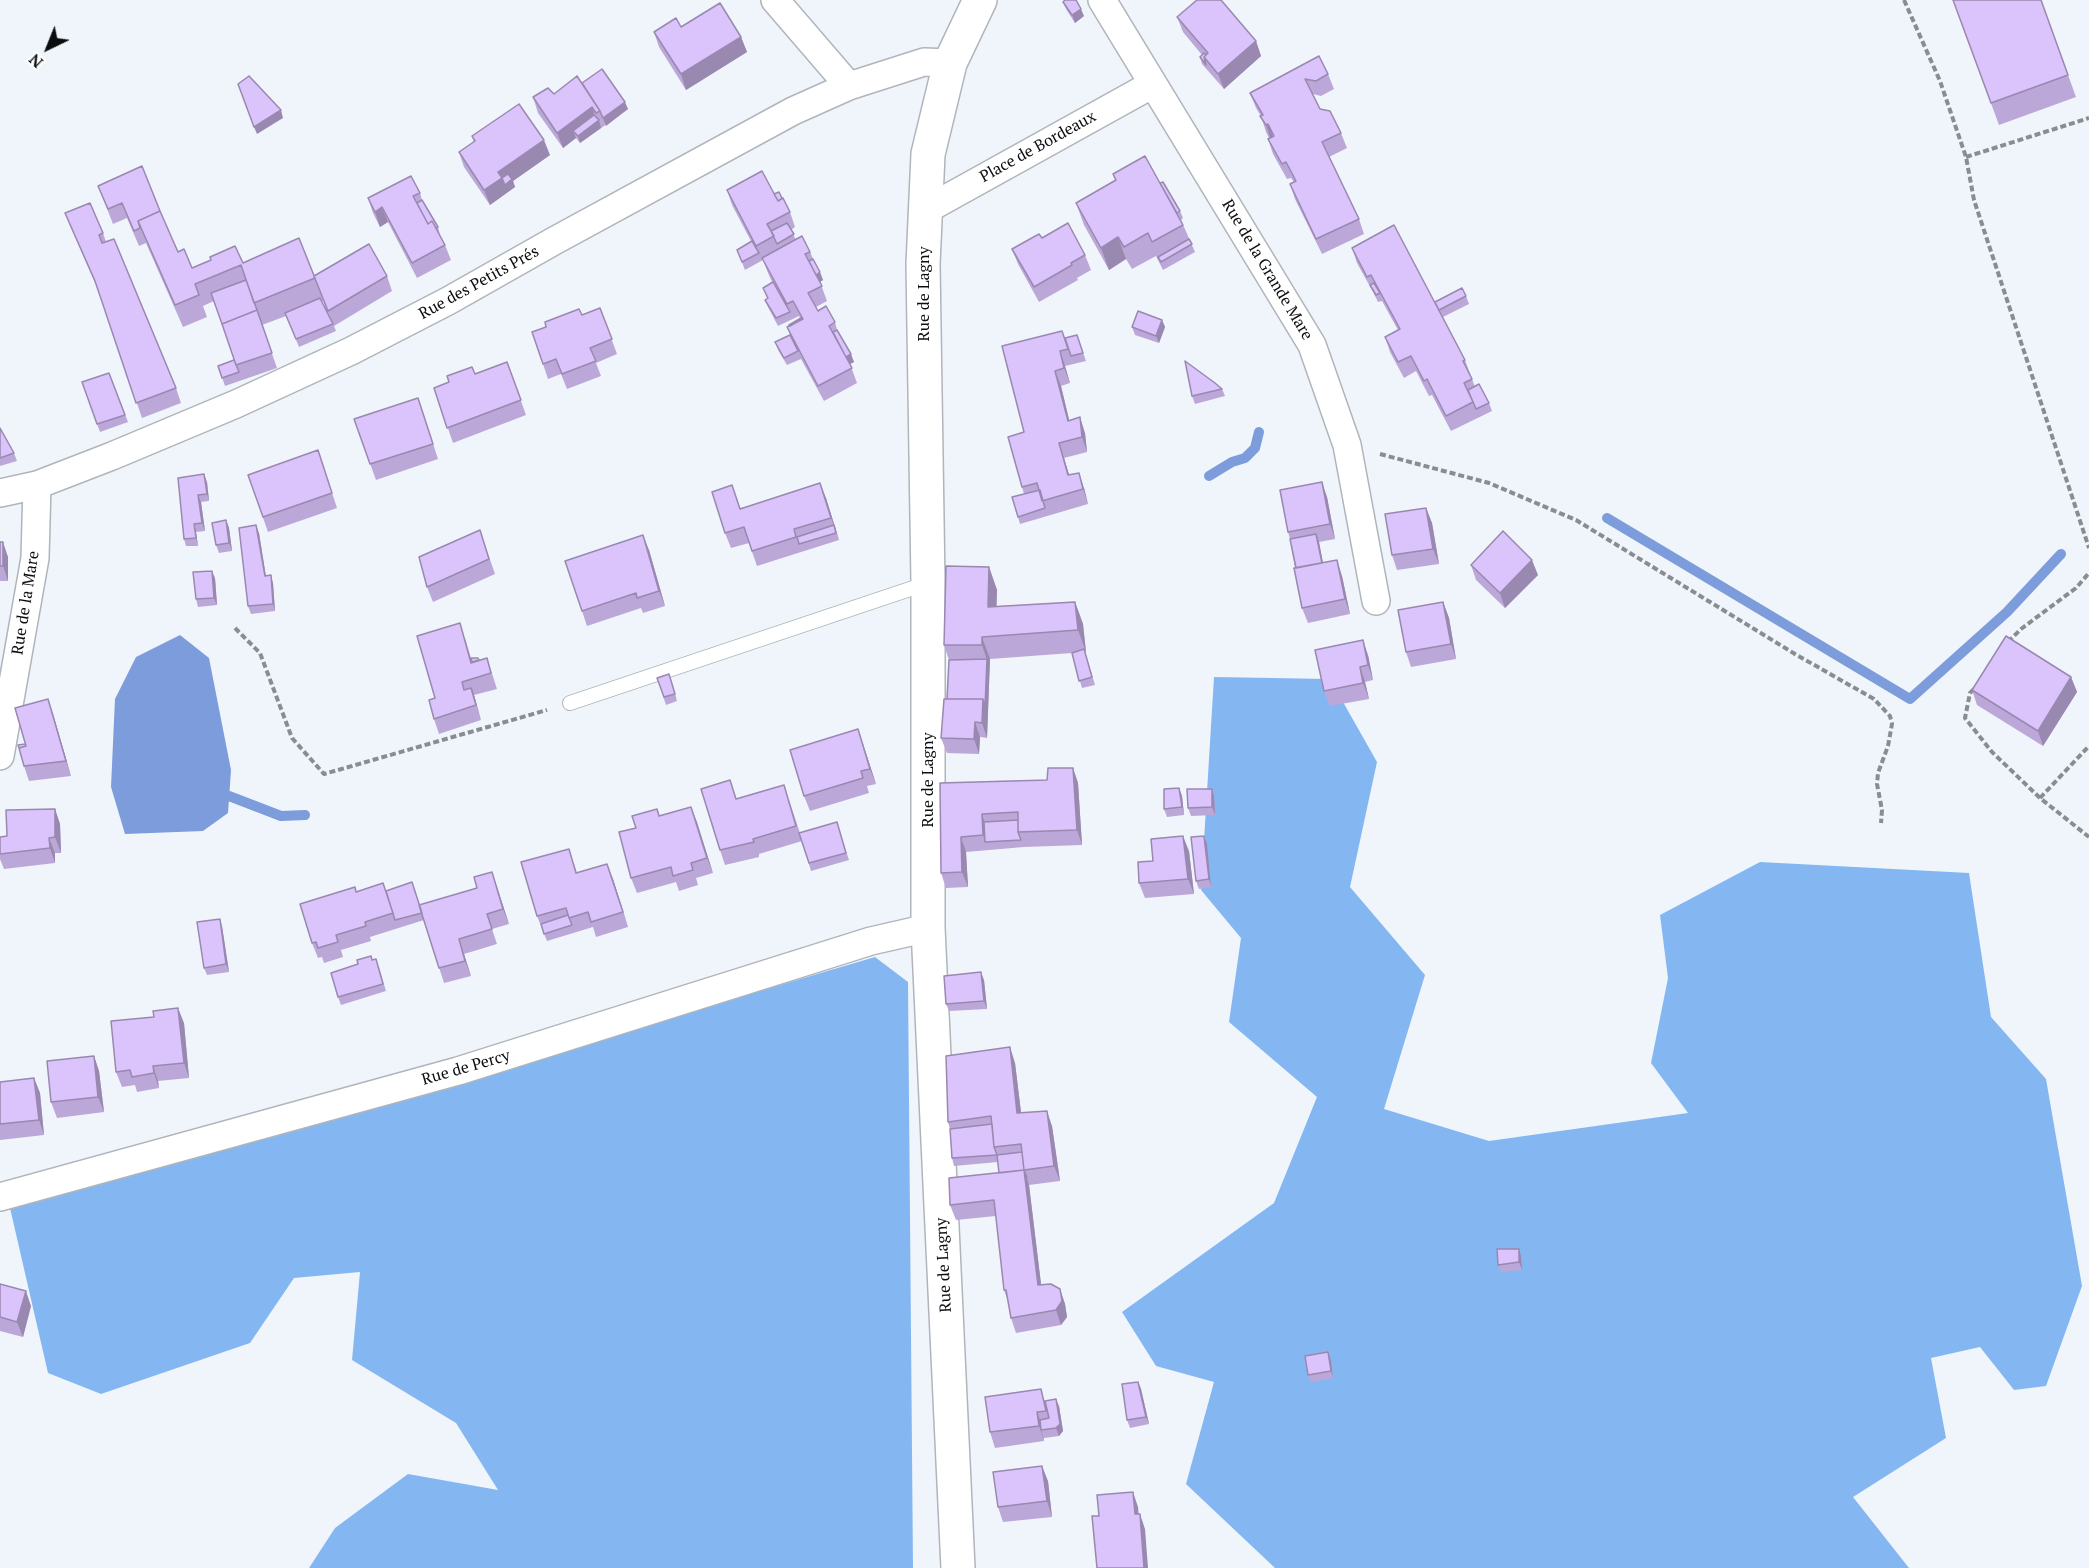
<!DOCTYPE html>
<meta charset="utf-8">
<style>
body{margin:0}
#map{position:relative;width:2089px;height:1568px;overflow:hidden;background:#f0f5fc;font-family:"PT Serif",serif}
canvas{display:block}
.north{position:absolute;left:18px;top:18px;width:60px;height:60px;-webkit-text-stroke:4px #fff;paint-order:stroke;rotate:223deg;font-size:16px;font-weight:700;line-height:24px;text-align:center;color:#0b0d0f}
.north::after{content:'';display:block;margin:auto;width:21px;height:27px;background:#0b0d0f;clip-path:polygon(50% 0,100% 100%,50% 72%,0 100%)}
</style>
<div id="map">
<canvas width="2089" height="1568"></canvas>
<div class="north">N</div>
</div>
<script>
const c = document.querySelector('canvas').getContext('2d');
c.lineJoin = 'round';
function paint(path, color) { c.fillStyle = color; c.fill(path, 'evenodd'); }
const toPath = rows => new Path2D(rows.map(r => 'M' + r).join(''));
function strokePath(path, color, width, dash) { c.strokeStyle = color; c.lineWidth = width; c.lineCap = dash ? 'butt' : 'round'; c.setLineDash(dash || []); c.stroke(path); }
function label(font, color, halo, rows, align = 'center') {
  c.font = font + ' "PT Serif",serif'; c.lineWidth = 4.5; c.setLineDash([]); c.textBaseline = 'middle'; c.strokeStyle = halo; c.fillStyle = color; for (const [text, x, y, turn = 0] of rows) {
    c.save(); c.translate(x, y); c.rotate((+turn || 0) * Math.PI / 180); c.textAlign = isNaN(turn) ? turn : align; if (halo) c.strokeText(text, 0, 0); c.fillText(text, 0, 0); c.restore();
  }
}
paint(toPath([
 [1214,677,1330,679,1377,762,1350,887,1425,975,1384,1109,1489,1141,1688,1113,1651,1063,1668,978,1660,915,1760,862,1969,873,1991,1017,2046,1079,2082,1286,2046,1386,2014,1390,1980,1347,1931,1358,1946,1438,1853,1497,1909,1568,1275,1568,1186,1484,1214,1382,1156,1366,1122,1312,1274,1203,1317,1097,1229,1022,1241,938,1201,890],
 [875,957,908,982,913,1568,309,1568,335,1528,408,1474,498,1490,456,1423,352,1360,360,1272,294,1278,250,1343,101,1394,48,1373,10,1208,284,1131]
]), '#84b7f1');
paint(toPath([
 [180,635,209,658,231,770,228,813,203,831,125,834,111,787,115,699,136,657]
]), '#7c9cdb');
strokePath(toPath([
 [1209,476,1232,462,1245,458,1255,448,1259,432],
 [1607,518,1910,699,2007,612,2061,554],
 [215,801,229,796,281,816,305,815]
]), '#7c9cdb', 10);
const lane = toPath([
 [570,703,928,583]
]);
const street = toPath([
 [775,0,849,86],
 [1102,0,1312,345,1347,445,1376,601],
 [924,211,1153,84],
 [0,493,37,485,112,456,236,404,351,351,448,301,554,241,793,111,849,86,924,62,950,63],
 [0,756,35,558,37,485],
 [0,1197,458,1071,871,941,928,928]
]);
const secondary = toPath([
 [958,1568,928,928,928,583,923,264,928,154,950,63,980,0]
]);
strokePath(lane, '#b0b5bb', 16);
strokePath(street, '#b0b5bb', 30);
strokePath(secondary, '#b0b5bb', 36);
strokePath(toPath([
 [1904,0,1940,81,1966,157,1974,200,2089,548],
 [1966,157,2089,118],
 [1380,454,1489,483,1576,520,1795,654,1874,699,1890,716,1892,724,1888,746,1878,773,1877,784,1882,810,1881,823],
 [235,628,260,653,292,738,324,774,547,710],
 [2008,642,2021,629,2076,588,2089,573],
 [1974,689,1970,693,1965,718,1992,752,2040,798,2089,837],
 [2040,798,2089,746]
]), '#898c91', 4, [6, 3]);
strokePath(lane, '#fff', 14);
strokePath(street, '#fff', 27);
strokePath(secondary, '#fff', 33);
paint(toPath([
 [1953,0,2041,0,2076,97,1999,125],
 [1063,2,1084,16,1075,23,1066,9],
 [1177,17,1256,41,1261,56,1224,89,1202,64,1200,57,1202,55,1183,32],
 [681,27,741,37,747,52,686,90,659,47,654,32],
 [1328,74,1334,89,1321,96,1313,94,1320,109,1341,133,1347,148,1329,157,1359,219,1364,234,1322,254,1295,199,1290,184,1294,182,1291,178,1287,179,1273,154,1268,139,1269,138,1266,132,1261,116,1256,108,1250,93],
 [582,83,628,109,580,143,576,138,563,148,538,113,533,97,554,94],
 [472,136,550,155,513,181,515,187,490,205,464,167,459,152,474,142],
 [1113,174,1160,183,1180,211,1183,218,1181,220,1195,252,1163,270,1156,256,1132,269,1126,259,1109,270,1084,225,1076,203,1115,180],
 [98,186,160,211,178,252,192,268,243,263,314,275,387,276,392,291,334,326,336,331,299,347,286,316,262,325,277,368,225,386,218,366,239,372,214,301,203,306,207,317,183,327,146,243,139,246,127,218,113,224],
 [321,296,332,322,321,301,323,301],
 [727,190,774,194,782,198,790,212,795,227,791,230,796,240,810,252,823,280,820,282,827,301,816,307,818,311,835,322,837,330,854,362,850,364,857,383,824,401,801,359,787,365,778,350,775,342,790,335,787,327,800,318,799,316,778,326,768,307,765,300,767,298,763,288,772,282,768,273,763,260,745,270,737,250,751,241,732,205],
 [420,193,422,200,438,227,440,235,445,245,451,260,417,278,388,222,380,227,373,213,368,198],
 [65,213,103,233,106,242,176,388,181,403,142,418,99,292,71,228],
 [1042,238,1085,255,1091,270,1077,278,1078,280,1039,302,1018,264,1012,249],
 [1352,248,1435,302,1466,296,1469,304,1443,317,1465,360,1475,387,1489,403,1492,411,1451,431,1432,395,1429,396,1416,371,1404,378,1390,352,1385,337,1398,330,1382,301,1378,302,1373,292,1357,263],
 [600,308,617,354,596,363,601,376,567,389,561,374,548,379,543,364,582,315],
 [1162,320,1165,327,1159,343,1135,335,1132,327],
 [1077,335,1086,361,1065,366,1070,383,1061,386,1069,420,1085,433,1087,452,1064,458,1069,475,1084,488,1088,504,1020,524,1018,517,1024,494,1022,487,1024,432,1065,338],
 [507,362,526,415,453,443,434,388],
 [109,373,128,422,100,432,82,382],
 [1222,389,1225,396,1195,404,1192,396],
 [418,398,438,459,376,480,354,419],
 [0,428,14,453,17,461,0,466],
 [318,450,337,508,268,532,248,475],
 [178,478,207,482,209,501,201,502,205,531,196,532,198,546,186,546,184,539],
 [1327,497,1335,539,1319,542,1323,563,1342,576,1350,614,1308,623,1302,608,1290,539,1288,532],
 [826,498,839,540,757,566,749,543,731,548,725,533,740,508],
 [1426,508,1432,523,1439,564,1397,570,1392,555],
 [226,520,229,528,232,551,219,553,216,545],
 [259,533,266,576,273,583,275,611,251,614,248,606],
 [0,542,8,557,8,581,0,581],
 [485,545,495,574,433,602,427,587],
 [649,550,665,606,643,613,641,608,587,626,582,611],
 [1471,565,1538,575,1505,608,1476,580],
 [989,567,997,590,996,607,1075,602,1083,624,1086,652,1085,652,1095,685,1082,688,1072,653,990,659,987,738,980,737,979,754,947,753,941,738,947,699,949,660,944,645],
 [215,578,217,605,198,607,196,599],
 [1443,602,1449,618,1456,659,1411,667,1406,652],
 [465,638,471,658,479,660,487,658,497,689,474,695,481,720,439,734,434,719,435,698],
 [1368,655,1373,680,1365,682,1369,699,1330,706,1324,691],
 [2071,677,2077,692,2043,746,1977,705,1972,690],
 [657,678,672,682,677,701,666,705],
 [48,699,53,714,71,776,29,781,24,766,25,744],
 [858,729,876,784,867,786,869,793,810,811,804,796],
 [1073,768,1078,783,1082,845,1024,847,966,852,968,887,946,888,941,873,940,783,1047,780],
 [1179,788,1182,796,1184,815,1167,817,1164,809],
 [1214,796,1215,815,1191,816,1188,808],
 [737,799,789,800,800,833,839,830,849,860,811,871,802,841,759,854,759,857,725,865,720,850],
 [691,807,713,873,696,878,698,885,679,891,676,882,637,893,631,878,636,828,657,809,660,816],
 [55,809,60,824,61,853,55,853,55,863,4,869,0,859,0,837,7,836],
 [1207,844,1211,887,1199,889,1196,881],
 [1189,851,1194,894,1145,898,1139,883,1153,861],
 [574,864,577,873,613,879,628,927,596,937,593,927,547,941,537,916],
 [492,872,509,924,492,929,497,944,464,954,471,976,444,983,424,920,370,937,371,941,341,950,343,957,324,963,322,957,318,958,312,943,355,887,356,892,386,891,420,905,477,888],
 [222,926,229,972,207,975,204,968],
 [372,960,379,967,386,991,341,1005,338,997],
 [984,980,987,1009,949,1011,946,1004],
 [184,1023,189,1078,158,1081,159,1088,137,1092,135,1085,122,1087,116,1072],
 [94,1056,99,1071,104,1112,57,1118,51,1102],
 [1015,1063,1021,1113,1052,1126,1060,1181,1029,1185,1041,1285,1060,1289,1065,1304,1067,1317,1061,1325,1016,1333,1011,1318,1008,1301,1004,1290,996,1216,956,1220,950,1205,999,1173,998,1162,954,1166,952,1158,950,1129,948,1122],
 [34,1078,40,1093,44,1135,0,1140,0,1082],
 [1519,1249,1521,1256,1522,1270,1501,1272,1498,1265],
 [0,1284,31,1306,23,1337,0,1331],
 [1331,1360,1333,1378,1311,1382,1308,1375],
 [1138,1382,1141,1389,1149,1424,1130,1428,1127,1420],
 [1045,1401,1059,1406,1063,1431,1059,1436,1044,1438,1044,1441,995,1448,990,1432],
 [1048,1481,1052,1517,1003,1522,998,1507]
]), '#bca8d8');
paint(toPath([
 [1081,9,1084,16,1075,23,1072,15],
 [741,37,747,52,686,90,681,74],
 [1256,41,1261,56,1224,89,1218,74],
 [625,102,628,109,606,126,603,118],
 [592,107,597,122,599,120,601,128,580,143,578,136,573,131,576,138,563,148,557,133],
 [281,110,283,118,257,134,254,127],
 [1268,124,1274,139,1271,140,1266,125],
 [544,140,550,155,513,181,515,187,490,205,484,190,498,172],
 [382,207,388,222,380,227,375,212],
 [1118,237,1126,259,1109,270,1101,248],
 [820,272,823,280,818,283,815,276],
 [1162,320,1165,327,1159,343,1156,336],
 [1060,351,1065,366,1070,383,1064,368],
 [851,354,854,362,848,365,846,358],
 [1055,371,1061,386,1073,436,1068,421],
 [1080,417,1085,433,1087,452,1082,437],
 [1059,443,1064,458,1074,491,1068,475],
 [1079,473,1084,488,1088,504,1083,489],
 [204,474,207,482,209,501,207,494],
 [1322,482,1327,497,1335,539,1330,524],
 [820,483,826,498,839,540,831,518],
 [198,495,201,502,205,531,202,523],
 [1426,508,1432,523,1439,564,1433,549],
 [226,520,229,528,232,551,229,543],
 [194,524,196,532,198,546,196,538],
 [256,525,259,533,267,584,265,576],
 [1316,534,1319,542,1326,579,1323,571],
 [643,535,649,550,665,606,659,591],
 [3,542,8,557,8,581,3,566],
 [1337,560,1342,576,1350,614,1345,599],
 [1532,560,1538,575,1505,608,1500,593],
 [989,567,997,590,996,630,988,607],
 [212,571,215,578,217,605,214,598],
 [271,575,273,583,275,611,273,604],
 [1075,602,1083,624,1086,652,1078,630],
 [1443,602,1449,618,1456,659,1451,644],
 [982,637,990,659,987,738,982,723,983,699,987,660,982,645],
 [1363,640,1368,655,1373,680,1368,665],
 [1360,667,1365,682,1369,699,1363,683],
 [2071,677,2077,692,2043,746,2038,731],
 [471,688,472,688,474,695,481,720],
 [48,699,53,714,71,776,66,761],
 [975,722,980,737,979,754,974,739],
 [858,729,863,744,876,784,870,769],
 [1073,768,1078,783,1082,845,1077,830],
 [1179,788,1182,796,1184,815,1182,807],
 [1212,789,1214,796,1215,815,1212,807],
 [691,807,697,822,713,873,707,858],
 [55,809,60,824,61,853,55,837],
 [982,814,987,829,985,842,983,835],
 [1183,836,1189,851,1194,894,1188,879],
 [1204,836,1207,844,1211,887,1209,879],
 [961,837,966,852,968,887,962,872],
 [49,838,55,853,55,863,50,848],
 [607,864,613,879,628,927],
 [492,872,497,887,509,924,503,909],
 [220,919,222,926,229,972,226,964],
 [459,939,464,954,471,976,465,961],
 [981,972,984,980,987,1009,984,1001],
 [178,1008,184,1023,189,1078,184,1063],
 [1010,1047,1015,1063,1023,1128,1017,1113],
 [94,1056,99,1071,104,1112,98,1097],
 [153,1066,158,1081,159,1088,154,1073],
 [34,1078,40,1093,44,1135,39,1120],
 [1047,1111,1052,1126,1060,1181,1054,1166],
 [1024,1170,1029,1185,1043,1300,1038,1285],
 [1519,1249,1521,1256,1522,1270,1519,1262],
 [1060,1289,1065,1304,1067,1317,1061,1325,1056,1310],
 [26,1291,31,1306,23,1337,17,1322],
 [1328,1352,1331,1360,1333,1378,1331,1371],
 [1138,1382,1141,1389,1149,1424,1146,1417],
 [1056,1399,1059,1406,1063,1431,1059,1436,1056,1428],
 [1037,1412,1043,1427,1041,1430,1044,1441,1039,1426],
 [1042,1466,1048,1481,1052,1517,1047,1501],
 [1133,1492,1138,1507,1140,1529,1135,1514],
 [1140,1514,1145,1529,1148,1568,1144,1568]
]), '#9988b0');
const building = toPath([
 [1065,0,1076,0,1081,9,1072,15,1063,2,1065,0],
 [1197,0,1221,0,1256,41,1218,74,1204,57,1208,53,1177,17,1197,0],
 [1953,0,2041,0,2068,75,1991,103,1953,0],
 [720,3,741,37,681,74,654,32,676,18,681,27,720,3],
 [1204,53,1206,55,1204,57,1206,65,1200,57,1204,53],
 [1319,56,1328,74,1316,81,1305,79,1320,109,1330,111,1341,133,1322,142,1359,219,1316,239,1290,184,1296,181,1286,162,1282,164,1268,139,1274,136,1268,124,1266,125,1260,116,1263,115,1250,93,1319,56],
 [602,69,625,102,603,118,600,111,582,83,602,69],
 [249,76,281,110,254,127,238,84,249,76],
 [577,76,600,111,596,113,592,107,557,133,533,97,548,88,554,94,577,76],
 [519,104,544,140,498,172,502,178,484,190,459,152,475,141,472,136,519,104],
 [594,115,599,120,578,136,573,131,594,115],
 [1145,156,1183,225,1152,242,1148,233,1124,247,1118,237,1101,248,1076,203,1116,180,1113,174,1145,156],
 [142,166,160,211,138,221,140,228,134,231,122,203,108,209,98,186,142,166],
 [762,171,778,201,783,198,790,212,767,224,774,236,756,246,727,190,762,171],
 [508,174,512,179,505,185,502,178,508,174],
 [411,176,420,193,413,196,428,224,432,221,445,245,412,263,382,207,375,212,368,198,411,176],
 [1163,182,1180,211,1177,213,1160,183,1163,182],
 [779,192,782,198,778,201,774,194,779,192],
 [422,200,438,227,436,228,432,221,428,224,417,203,422,200],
 [90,203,103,233,99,235,102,243,114,239,176,388,136,403,95,281,65,213,90,203],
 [160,211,178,252,184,249,192,268,211,260,210,257,235,246,243,263,299,238,315,278,254,303,241,265,195,284,199,295,175,305,138,221,160,211],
 [787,223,794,234,777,244,771,231,787,223],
 [1068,223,1085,255,1071,263,1072,265,1034,287,1012,249,1039,234,1042,238,1068,223],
 [1394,225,1465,360,1463,361,1472,379,1464,383,1473,402,1446,416,1427,379,1424,381,1411,356,1398,362,1385,337,1400,329,1371,275,1367,277,1352,248,1394,225],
 [802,236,810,252,805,254,822,286,808,293,818,311,826,306,835,322,829,326,852,368,818,386,787,327,803,319,793,301,787,304,762,258,802,236],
 [1189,239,1192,244,1161,262,1158,257,1189,239],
 [752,241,759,253,742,262,737,250,752,241],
 [369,244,387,276,328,311,314,276,369,244],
 [813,259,820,272,816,275,809,261,813,259],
 [246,280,257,310,222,324,211,293,246,280],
 [773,282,790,312,776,318,765,300,768,298,763,288,773,282],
 [1374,283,1380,293,1376,295,1370,285,1374,283],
 [1462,288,1466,296,1439,310,1435,302,1462,288],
 [320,298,333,324,296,339,285,313,320,298],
 [600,308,612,339,590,348,596,361,562,374,556,359,543,364,532,332,546,327,545,322,579,309,582,315,600,308],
 [257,310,272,353,236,365,222,324,257,310],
 [1138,311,1162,320,1156,336,1132,327,1138,311],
 [801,318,802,319,790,326,789,325,801,318],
 [837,330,851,354,846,357,833,332,837,330],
 [1062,331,1068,349,1060,351,1064,368,1055,371,1068,421,1080,417,1082,437,1059,443,1068,475,1079,473,1083,489,1042,501,1037,483,1022,487,1008,437,1024,432,1002,346,1062,331],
 [790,335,798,351,784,358,775,342,790,335],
 [1077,335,1083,353,1071,356,1065,338,1077,335],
 [234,360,239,372,222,378,218,366,234,360],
 [1185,361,1215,383,1222,389,1192,396,1185,361],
 [507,362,521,400,447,428,434,388,449,382,447,376,472,367,475,374,507,362],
 [109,373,125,415,97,424,82,382,109,373],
 [1479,384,1489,403,1476,409,1468,390,1479,384],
 [418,398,433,444,370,464,354,419,418,398],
 [0,428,14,453,0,458,0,428],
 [318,450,332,493,263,517,248,475,318,450],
 [204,474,207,494,198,495,202,523,194,524,196,538,184,539,178,478,204,474],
 [1322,482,1330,524,1288,532,1280,490,1322,482],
 [820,483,831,518,794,529,796,537,752,551,744,527,725,533,712,492,732,485,740,509,820,483],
 [1040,490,1045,508,1018,517,1012,497,1040,490],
 [1426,508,1433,549,1392,555,1385,514,1426,508],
 [226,520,229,543,216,545,212,523,226,520],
 [256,525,265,576,271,575,273,604,248,606,239,528,256,525],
 [834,525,836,533,799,544,797,537,834,525],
 [480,530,489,559,427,587,419,557,480,530],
 [1503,531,1532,560,1500,593,1471,565,1503,531],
 [1316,534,1322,563,1296,568,1290,539,1316,534],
 [643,535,659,591,637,598,636,593,582,611,565,561,643,535],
 [0,542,3,542,3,566,0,566,0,542],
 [1337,560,1345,599,1302,608,1294,568,1337,560],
 [946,566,989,567,988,607,1075,602,1078,630,982,637,982,645,944,645,946,566],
 [212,571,214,598,196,599,193,572,212,571],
 [1443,602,1451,644,1406,652,1398,610,1443,602],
 [460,623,471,663,487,658,491,673,462,682,464,690,471,688,476,705,434,719,429,700,435,698,417,636,460,623],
 [2006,636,2071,677,2038,731,1972,690,2006,636],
 [1363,640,1368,665,1360,667,1363,683,1324,691,1315,650,1363,640],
 [1084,649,1092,677,1079,681,1072,653,1084,649],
 [471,658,478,658,479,660,472,662,471,658],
 [987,659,985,707,983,699,947,699,949,660,987,659],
 [669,674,675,694,664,697,657,678,669,674],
 [48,699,66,761,24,766,19,748,26,746,15,708,48,699],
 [944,699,983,699,982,723,975,722,974,739,941,738,944,699],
 [858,729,870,769,861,771,863,778,804,796,790,750,858,729],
 [25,744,26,746,19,748,18,745,25,744],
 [1048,768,1073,768,1077,830,1018,832,1018,812,982,814,983,835,961,837,962,872,941,873,940,783,1047,780,1048,768],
 [730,780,736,799,784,785,796,826,753,839,754,842,720,850,701,789,730,780],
 [1179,788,1182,807,1164,809,1164,789,1179,788],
 [1187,789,1212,789,1212,807,1188,808,1187,789],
 [691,807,707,858,691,863,693,870,673,876,671,867,631,878,619,832,636,828,632,816,657,809,659,816,691,807],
 [55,809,55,837,49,838,50,848,0,854,0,837,7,836,6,810,55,809],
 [1018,820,1018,832,1021,840,985,842,984,822,1018,820],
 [837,822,846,853,809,863,799,833,837,822],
 [1183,836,1188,879,1139,883,1138,862,1153,861,1151,839,1183,836],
 [1204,836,1209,879,1196,881,1191,837,1204,836],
 [569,849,576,873,607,864,623,912,591,922,588,912,569,918,566,908,537,916,521,862,569,849],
 [492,872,503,909,487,914,492,929,459,939,465,961,439,968,419,905,477,888,474,877,492,872],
 [412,882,422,913,395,920,386,891,412,882],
 [383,883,393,913,365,922,366,926,336,935,338,942,318,948,316,942,312,943,300,904,355,887,356,892,383,883],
 [568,915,572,925,544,934,541,924,568,915],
 [220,919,226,964,204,968,197,922,220,919],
 [371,956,372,960,376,959,383,984,338,997,331,973,358,964,357,960,371,956],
 [981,972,984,1001,946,1004,944,976,981,972],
 [178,1008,184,1063,153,1066,154,1073,132,1077,130,1070,116,1072,111,1021,154,1017,153,1011,178,1008],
 [1010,1047,1017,1113,1047,1111,1054,1166,1024,1170,1021,1144,994,1147,991,1116,948,1122,946,1056,1010,1047],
 [94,1056,98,1097,51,1102,47,1061,94,1056],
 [34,1078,39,1120,0,1124,0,1082,34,1078],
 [992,1124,994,1147,997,1155,952,1158,950,1129,992,1124],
 [1022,1152,1024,1170,1027,1178,1024,1170,999,1173,997,1155,1022,1152],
 [1024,1170,1038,1285,1051,1284,1060,1289,1062,1301,1056,1310,1011,1318,1006,1290,1004,1290,994,1200,950,1205,949,1178,1024,1170],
 [1497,1249,1519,1249,1519,1262,1498,1265,1497,1249],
 [0,1284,26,1291,17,1322,0,1317,0,1284],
 [1328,1352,1331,1371,1308,1375,1305,1356,1328,1352],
 [1138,1382,1146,1417,1127,1420,1122,1384,1138,1382],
 [1041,1389,1046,1411,1037,1412,1039,1426,990,1432,985,1397,1041,1389],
 [1056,1399,1060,1424,1056,1428,1041,1430,1040,1420,1049,1418,1045,1401,1056,1399],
 [1042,1466,1047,1501,998,1507,993,1472,1042,1466],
 [1133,1492,1135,1514,1140,1514,1144,1568,1097,1568,1092,1516,1099,1516,1097,1495,1133,1492]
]);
paint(building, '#dbc3fb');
strokePath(building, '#9988b0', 1.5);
label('16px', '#0b0d0f', '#fff', [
 ["Place de Bordeaux",1038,147,-29],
 ["Rue de la Grande Mare",1267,270,59],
 ["Rue des Petits Prés",479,283,-29],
 ["Rue de Lagny",924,294,-90],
 ["Rue de la Mare",26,603,-81],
 ["Rue de Lagny",928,780,-90],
 ["Rue de Percy",466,1068,-16],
 ["Rue de Lagny",944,1265,-93]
]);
</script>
